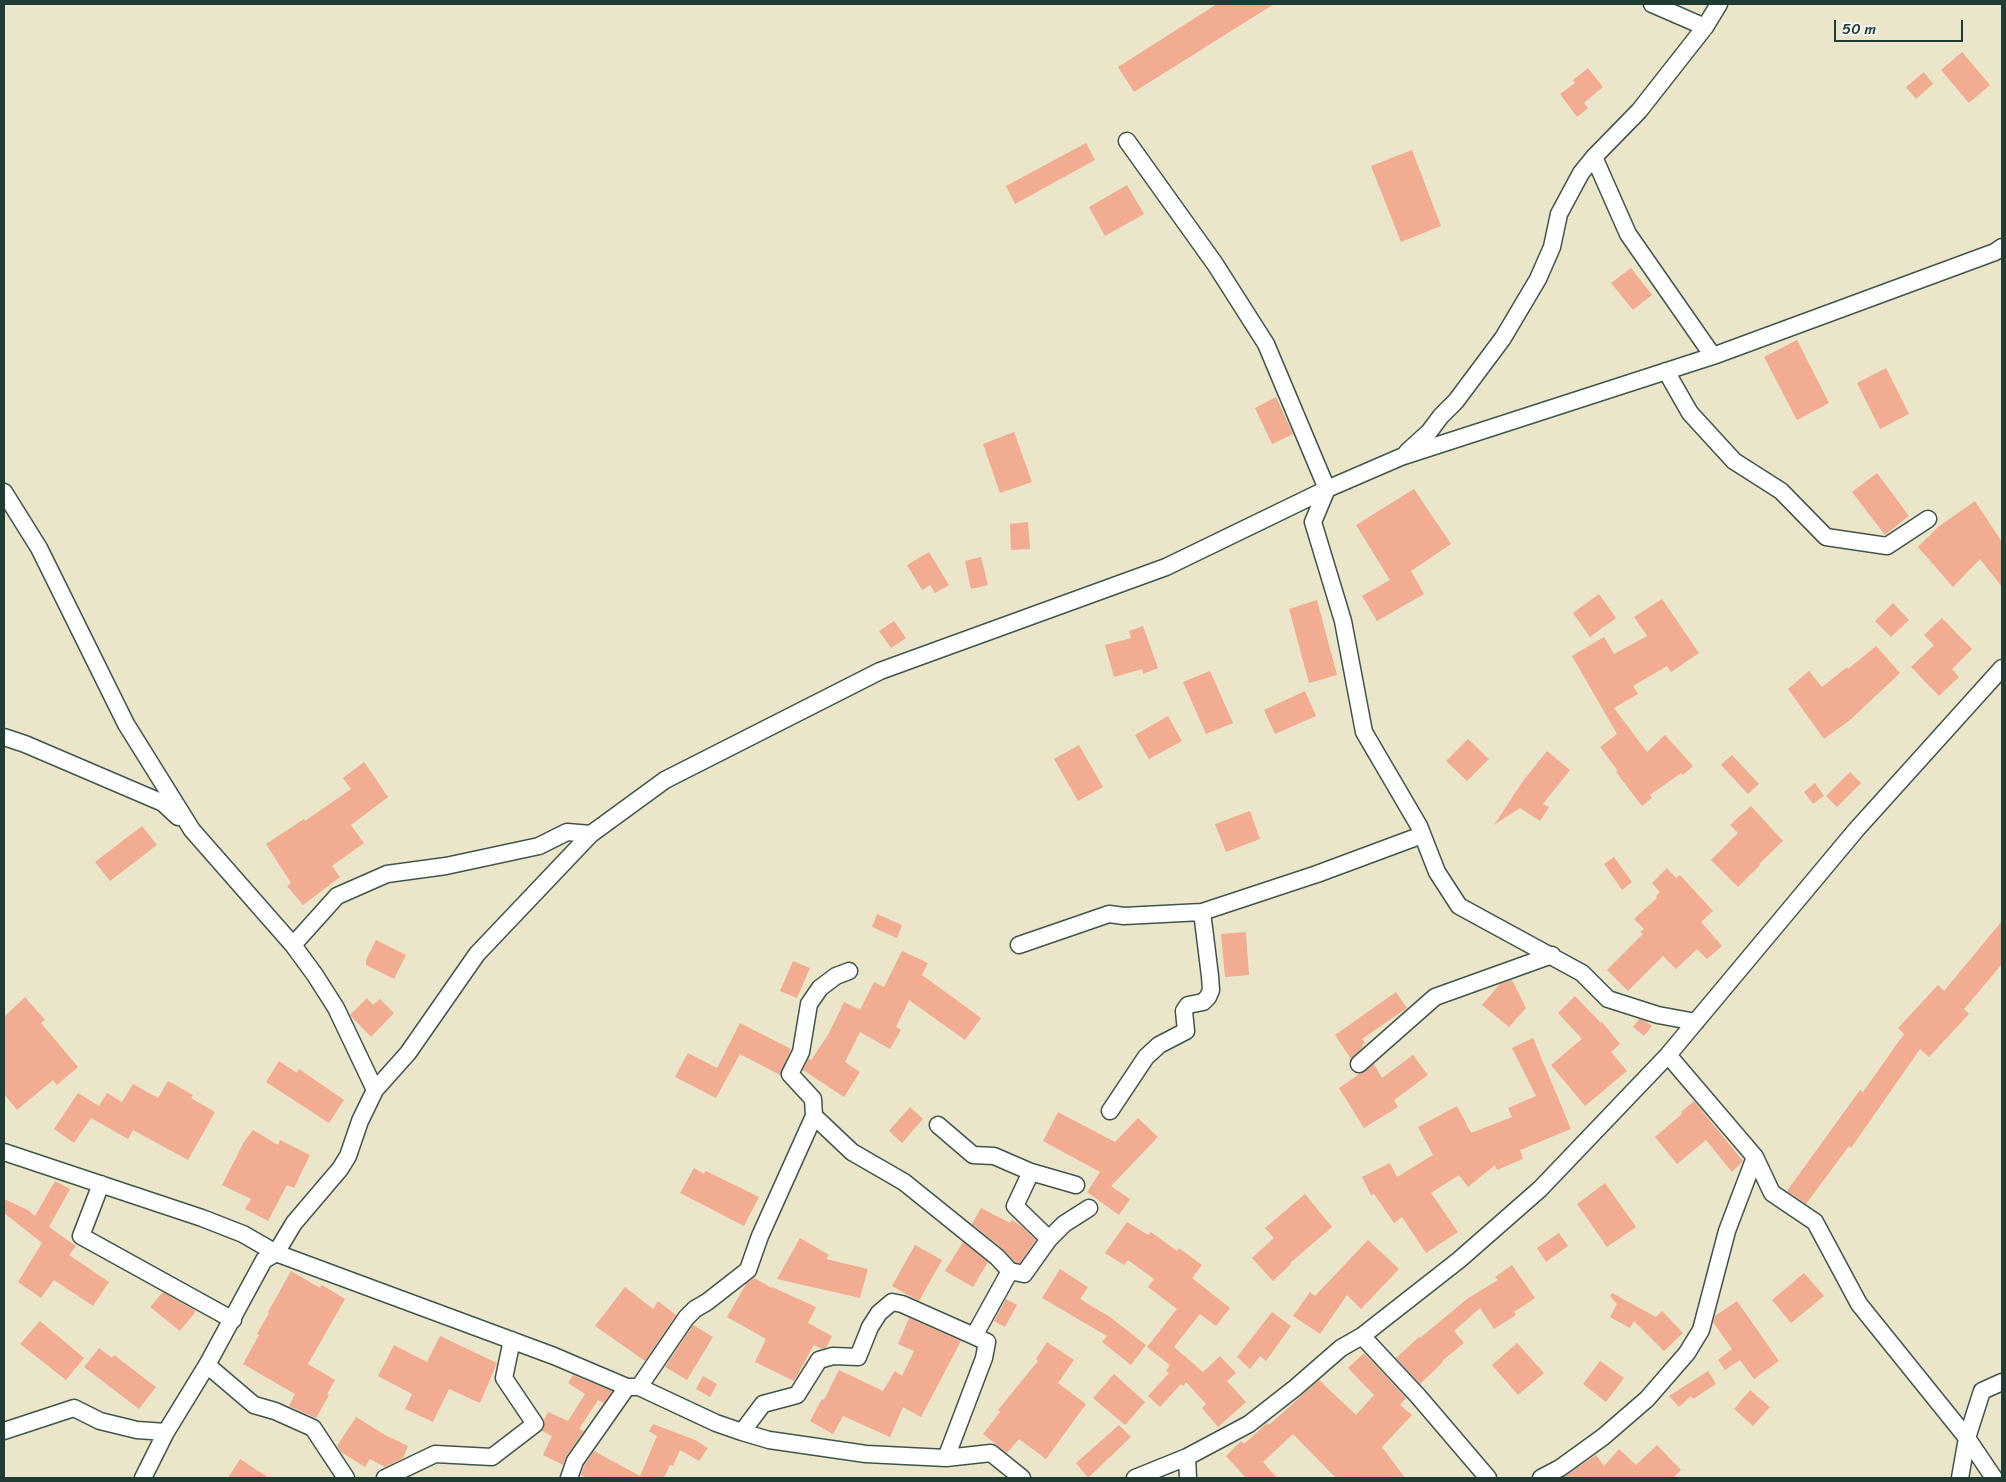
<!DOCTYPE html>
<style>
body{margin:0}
#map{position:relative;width:2006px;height:1482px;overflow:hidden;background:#ebe6ca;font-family:Sriracha,sans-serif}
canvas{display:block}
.frame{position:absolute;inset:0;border:5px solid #1f3d34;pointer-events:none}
.scale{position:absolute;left:1834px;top:20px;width:129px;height:22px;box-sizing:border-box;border:2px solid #1f3d34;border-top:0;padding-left:6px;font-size:15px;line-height:18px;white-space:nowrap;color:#1f3d34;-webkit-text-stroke:4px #f6f6f2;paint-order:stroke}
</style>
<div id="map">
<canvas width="2006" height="1482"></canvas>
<div class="frame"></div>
<div class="scale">50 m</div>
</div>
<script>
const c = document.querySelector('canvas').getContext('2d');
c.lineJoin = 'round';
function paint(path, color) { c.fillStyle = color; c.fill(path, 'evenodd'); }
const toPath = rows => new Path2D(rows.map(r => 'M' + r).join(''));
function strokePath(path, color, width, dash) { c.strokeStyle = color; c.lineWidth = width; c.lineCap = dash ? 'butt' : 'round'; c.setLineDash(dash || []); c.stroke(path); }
paint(toPath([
 [1217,4,1274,4,1134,92,1118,67],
 [1962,52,1990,85,1969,103,1941,70],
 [1588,68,1603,87,1584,103,1588,108,1577,117,1560,94,1575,83,1573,80],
 [1924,72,1933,84,1916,99,1906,87],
 [1086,143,1095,160,1015,204,1006,186],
 [1412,150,1441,226,1401,242,1371,166],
 [1127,185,1144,214,1105,236,1089,207],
 [1631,268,1652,295,1633,310,1611,283],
 [1797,340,1829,403,1797,420,1764,357],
 [1886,368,1909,414,1880,429,1857,383],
 [1276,397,1293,434,1272,444,1255,408],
 [1014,432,1032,482,1000,493,983,444],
 [1877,473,1909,516,1885,535,1852,492],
 [1414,489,1451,544,1411,571,1424,594,1377,621,1362,596,1390,580,1356,525],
 [1975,501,2002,542,2002,587,1980,559,1953,587,1918,547,1938,527],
 [1028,522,1030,549,1011,550,1010,524],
 [929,552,949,585,935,593,930,585,922,590,907,565],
 [981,557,988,585,971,589,965,561],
 [1599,594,1616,618,1590,637,1573,613],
 [1662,599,1699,653,1671,672,1667,666,1633,686,1638,694,1614,708,1647,752,1665,735,1693,766,1683,775,1681,773,1650,795,1652,798,1642,806,1616,772,1618,771,1600,747,1617,734,1572,656,1604,637,1614,654,1647,636,1634,617],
 [1317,600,1337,675,1309,683,1289,609],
 [1893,603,1909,620,1891,637,1875,621],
 [1942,618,1972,649,1952,669,1959,677,1939,696,1911,667,1934,645,1924,635],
 [894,621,906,638,891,648,879,631],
 [1143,626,1158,668,1143,674,1142,669,1114,677,1105,645,1131,638,1129,631],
 [1876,646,1900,673,1850,720,1824,739,1788,689,1809,671,1822,687,1847,667,1848,669],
 [1210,671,1233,723,1206,734,1183,682],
 [1305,691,1316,716,1275,734,1264,710],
 [1168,716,1182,741,1149,759,1135,735],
 [1468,739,1489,759,1467,781,1446,761],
 [1079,745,1103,787,1078,801,1054,759],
 [1547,751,1570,770,1543,804,1549,807,1540,821,1520,808,1494,825,1523,781],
 [1732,755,1759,784,1748,794,1721,765],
 [364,762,388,797,351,825,364,843,332,866,340,877,303,905,287,886,291,883,266,844,304,819,305,821,351,789,343,778],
 [1850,772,1861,783,1837,807,1826,796],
 [1815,783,1824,796,1813,804,1804,792],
 [1751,806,1783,841,1759,864,1760,865,1738,887,1711,860,1738,833,1730,825],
 [1250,811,1260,839,1226,852,1215,824],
 [142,826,157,845,110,881,95,862],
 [1614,857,1632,882,1622,890,1604,864],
 [1667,868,1676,878,1680,875,1713,911,1701,922,1722,946,1707,959,1697,949,1676,969,1663,956,1628,991,1607,970,1643,934,1640,932,1644,929,1634,919,1657,898,1656,896,1660,892,1652,883],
 [877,914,902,925,897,938,872,927],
 [2002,921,2002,964,1964,1009,1969,1014,1929,1057,1920,1049,1851,1148,1849,1146,1806,1204,1787,1191,1860,1090,1863,1092,1904,1034,1898,1028,1938,985,1944,991],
 [1246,932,1249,975,1225,977,1221,934],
 [376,940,406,955,394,979,366,965,366,960],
 [902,951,928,963,922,975,981,1018,965,1040,909,1000,896,1027,901,1030,890,1049,860,1032,845,1062,860,1072,844,1097,803,1070,809,1058,811,1060,828,1035,844,1002,860,1010,874,982,884,987],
 [793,961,810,968,797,998,780,991],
 [1512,980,1526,1008,1509,1027,1482,1005,1500,984],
 [1396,992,1407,1008,1362,1039,1365,1043,1362,1045,1363,1047,1351,1059,1335,1035],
 [1575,996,1601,1023,1602,1022,1620,1044,1611,1052,1627,1071,1585,1106,1551,1065,1582,1039,1558,1013],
 [25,997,45,1020,41,1023,78,1067,57,1085,53,1080,17,1110,4,1094,4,1017],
 [367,998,373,1005,380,999,394,1013,371,1037,350,1015],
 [1639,1019,1647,1022,1652,1026,1644,1036,1633,1027],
 [740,1023,791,1049,780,1075,740,1054,716,1098,675,1077,688,1053,717,1068],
 [1533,1038,1571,1129,1520,1150,1523,1159,1497,1170,1495,1165,1468,1187,1459,1175,1431,1193,1458,1232,1426,1253,1402,1217,1394,1223,1374,1194,1371,1195,1362,1177,1390,1163,1397,1177,1433,1155,1418,1127,1457,1106,1471,1133,1512,1117,1508,1108,1536,1096,1512,1048],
 [1413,1055,1428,1075,1394,1100,1398,1107,1364,1128,1339,1088,1374,1064,1382,1078],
 [279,1061,297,1073,299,1069,344,1100,329,1123,266,1082],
 [168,1081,193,1095,191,1098,215,1112,188,1160,133,1130,128,1139,91,1118,74,1143,54,1129,78,1093,99,1106,107,1093,122,1102,133,1084,158,1098],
 [1694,1101,1743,1161,1732,1172,1706,1140,1677,1164,1655,1137,1682,1114,1681,1112],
 [910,1107,923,1119,902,1143,889,1131],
 [1058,1112,1115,1142,1138,1118,1158,1137,1111,1186,1130,1199,1119,1215,1087,1192,1100,1172,1043,1141],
 [253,1130,278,1145,280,1140,310,1155,294,1188,287,1185,268,1221,245,1209,251,1199,222,1185,244,1142],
 [694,1168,704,1174,706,1171,759,1197,744,1226,680,1193],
 [55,1181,70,1189,49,1227,76,1246,69,1255,109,1282,93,1306,54,1280,41,1298,18,1282,42,1243,4,1213,4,1199,28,1210,35,1216],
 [1605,1183,1636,1227,1607,1247,1577,1204],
 [1305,1194,1332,1227,1290,1263,1291,1264,1273,1281,1252,1258,1274,1238,1265,1228],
 [981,1208,1010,1223,1012,1220,1021,1226,1036,1240,1020,1263,1015,1262,1003,1249,972,1224],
 [1127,1222,1148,1235,1151,1232,1177,1251,1179,1248,1202,1265,1192,1278,1230,1308,1216,1326,1200,1314,1174,1347,1203,1372,1220,1356,1236,1373,1227,1381,1246,1402,1218,1427,1202,1408,1206,1404,1186,1382,1183,1386,1181,1384,1160,1407,1148,1396,1169,1373,1166,1371,1170,1365,1147,1347,1177,1309,1148,1287,1154,1279,1128,1260,1124,1265,1105,1253],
 [1559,1233,1568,1246,1546,1262,1537,1248],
 [800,1238,829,1255,826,1259,868,1269,860,1298,777,1279],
 [1368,1240,1399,1269,1361,1309,1347,1295,1320,1334,1293,1316,1310,1292,1315,1296],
 [963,1242,988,1262,973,1287,945,1271],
 [915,1245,942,1260,919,1301,892,1286],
 [1512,1265,1535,1298,1514,1312,1516,1315,1494,1329,1480,1308,1454,1331,1464,1343,1442,1361,1443,1362,1420,1384,1396,1358,1419,1337,1420,1338,1467,1299,1498,1280,1495,1277],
 [1060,1269,1088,1287,1080,1299,1110,1317,1146,1345,1131,1365,1102,1342,1107,1336,1042,1298],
 [291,1271,320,1288,322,1285,345,1299,308,1364,335,1380,327,1394,329,1395,316,1418,289,1406,295,1394,243,1364,259,1335,257,1334,269,1313,268,1312],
 [1804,1273,1824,1296,1791,1323,1772,1300],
 [754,1278,772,1288,772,1287,816,1307,808,1323,832,1336,826,1348,822,1349,814,1345,794,1381,755,1362,766,1339,727,1317,746,1284],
 [625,1287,653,1309,658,1301,676,1315,645,1361,595,1326],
 [163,1292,196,1311,180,1331,150,1307],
 [1612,1293,1656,1317,1662,1311,1683,1333,1664,1351,1634,1321,1630,1328,1610,1317,1617,1304,1610,1296],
 [1006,1299,1017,1305,1005,1327,994,1321],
 [1737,1301,1779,1361,1754,1379,1740,1360,1725,1370,1718,1360,1732,1349,1713,1322,1715,1316],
 [1272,1312,1291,1326,1266,1361,1260,1356,1250,1369,1237,1357],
 [909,1318,961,1341,921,1417,903,1407,890,1437,843,1416,833,1434,810,1421,822,1399,824,1400,839,1370,883,1391,895,1371,902,1376,914,1351,898,1344],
 [40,1321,84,1358,66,1380,20,1344],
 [693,1325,713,1337,687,1380,665,1367],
 [440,1336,497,1363,480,1403,449,1389,433,1422,405,1409,412,1394,378,1376,394,1345,427,1362],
 [1047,1342,1074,1360,1058,1383,1086,1404,1046,1459,1019,1439,1007,1453,983,1434,1000,1412,998,1410,1038,1361,1036,1359],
 [1517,1343,1544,1373,1518,1395,1492,1365],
 [99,1348,112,1358,114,1355,156,1387,139,1409,84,1367],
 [1364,1353,1406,1398,1400,1405,1412,1415,1382,1447,1405,1478,1336,1478,1293,1434,1263,1462,1277,1478,1246,1478,1226,1456,1241,1441,1244,1444,1267,1423,1269,1425,1319,1380,1356,1415,1374,1395,1348,1368],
 [1600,1361,1624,1378,1606,1402,1583,1384],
 [1708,1371,1716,1384,1693,1399,1691,1396,1679,1407,1669,1396],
 [1114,1374,1145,1402,1125,1425,1093,1398],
 [573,1375,612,1391,604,1403,598,1400,579,1429,584,1431,567,1455,563,1465,543,1455,552,1436,542,1431,544,1428,544,1420,548,1412,568,1421,585,1394,568,1383],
 [703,1376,717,1384,710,1397,696,1389],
 [1750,1390,1770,1407,1753,1426,1734,1409],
 [356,1417,385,1435,408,1446,403,1458,385,1467,370,1459,365,1467,341,1452,337,1446],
 [653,1424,695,1440,708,1448,699,1461,680,1450,673,1466,670,1465,664,1478,586,1478,581,1475,584,1466,594,1451,640,1476,657,1436,649,1431],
 [1119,1425,1131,1437,1088,1478,1076,1463],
 [1657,1445,1681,1470,1673,1478,1562,1478,1596,1455,1604,1466,1619,1449,1636,1465],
 [240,1459,269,1478,228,1478]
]), '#f1ac91');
const street = toPath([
 [1652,4,1705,27],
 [1127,141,1215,264,1266,344,1327,489,1313,522,1343,621,1364,732,1419,826,1437,872,1459,906,1582,973,1608,999,1658,1015,1696,1022],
 [1594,157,1628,234,1713,356],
 [1666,371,1690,413,1734,461,1781,491,1826,537,1887,546,1928,519],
 [1407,452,1429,432,1441,416,1456,401,1503,338,1538,279,1552,247,1559,214,1581,173,1594,157,1639,111,1705,27,1719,4],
 [4,492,39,548,126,724,192,830,293,945,315,975,336,1008,375,1090],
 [4,737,25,744,163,803,178,817],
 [293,945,337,896,387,874,446,866,539,846,567,832,591,834],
 [1019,945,1109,914,1124,916,1202,912,1317,874,1422,835],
 [1668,1055,1755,1157,1772,1193,1815,1222,1859,1304,1967,1438,1994,1478],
 [1359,1064,1435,997,1552,955],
 [1110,1111,1146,1057,1159,1045,1186,1031,1184,1011,1188,1005,1203,1002,1208,997,1211,990,1210,976,1202,912],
 [814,1116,852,1152,904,1182,997,1257,1010,1271,974,1336,987,1342,984,1358,946,1458],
 [938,1125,973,1155,994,1156,1031,1172,1015,1206,1049,1239],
 [4,1152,202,1218,243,1234,276,1253,554,1356,627,1387,639,1387,716,1423,742,1432,769,1440,866,1454,946,1458,991,1453,1022,1478],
 [1031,1172,1076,1185],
 [101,1184,81,1236,233,1320],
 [1010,1271,1024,1274,1049,1239,1064,1224,1089,1208],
 [1362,1336,1418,1396,1488,1478],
 [207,1365,254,1405,275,1411,313,1428,346,1478],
 [639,1387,686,1318,695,1309,707,1302,748,1270,760,1236,814,1116,813,1099,790,1074,801,1052,809,1004,820,988,836,976,849,971],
 [4,1431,74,1408,100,1421,137,1430,166,1432],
 [742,1432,763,1404,797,1395,819,1360,833,1356,858,1357,870,1327,879,1313,892,1302,902,1304,974,1336],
 [1187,1457,1188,1478],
 [143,1478,166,1432,207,1365,264,1260,276,1253,294,1223,340,1169,348,1156,360,1121,375,1090,408,1053,477,954,591,834,665,780,880,671,1166,567,1327,489,1401,457,1713,356,1995,252,2002,247],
 [385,1478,435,1454,492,1457,535,1424,504,1378,512,1340],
 [569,1478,575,1461,627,1387],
 [1135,1478,1187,1457,1249,1424,1295,1388,1341,1348,1362,1336,1459,1260,1540,1189,1668,1055,1856,830,2002,668],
 [1541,1478,1560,1468,1603,1437,1647,1399,1687,1353,1701,1330,1727,1231,1755,1157],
 [1960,1478,1967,1438,1982,1391,2002,1382]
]);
strokePath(street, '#3e564a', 19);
strokePath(street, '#fff', 16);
</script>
